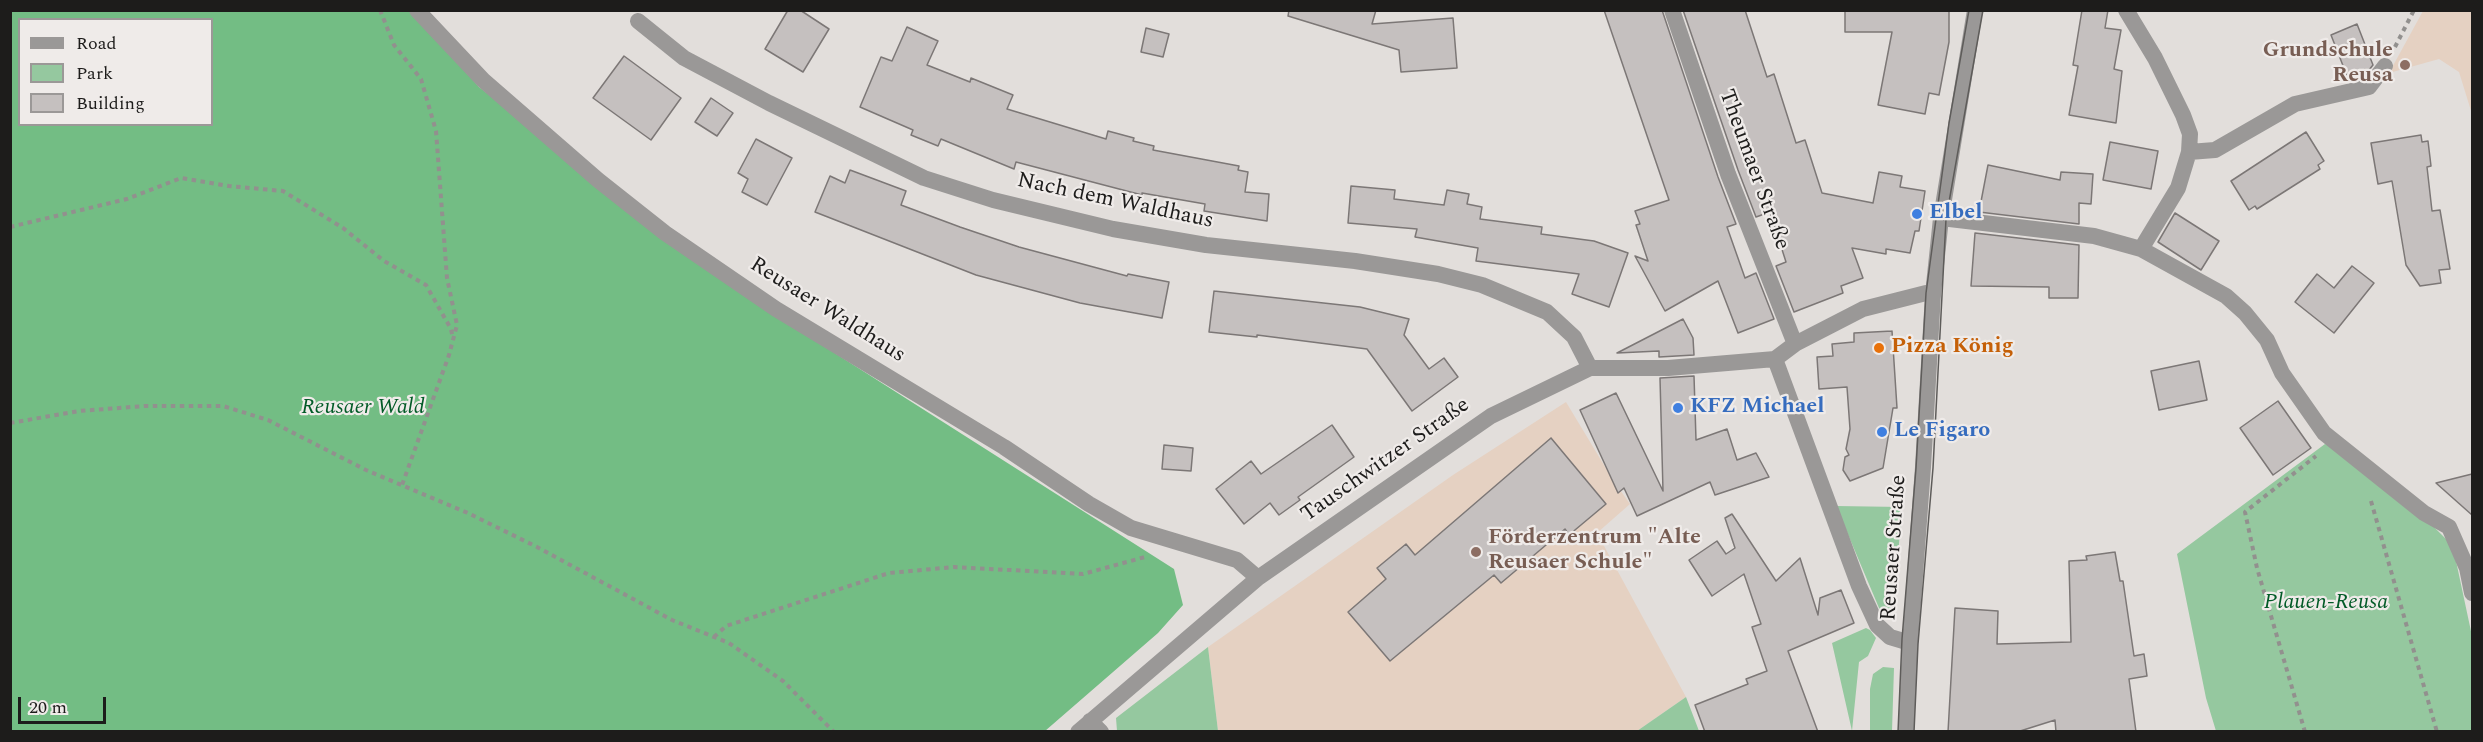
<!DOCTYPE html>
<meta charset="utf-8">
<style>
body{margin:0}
#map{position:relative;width:2483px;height:742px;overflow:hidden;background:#e2dedb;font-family:Spectral,serif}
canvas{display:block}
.frame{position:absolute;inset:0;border:12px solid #1d1c1b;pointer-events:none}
.legend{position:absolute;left:18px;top:18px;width:195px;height:108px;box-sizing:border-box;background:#efebe9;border:2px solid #9b9897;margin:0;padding:8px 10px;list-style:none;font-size:18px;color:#1d1c1b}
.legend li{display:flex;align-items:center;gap:12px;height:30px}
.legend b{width:30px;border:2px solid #9b9897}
.scale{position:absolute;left:18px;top:697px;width:88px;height:27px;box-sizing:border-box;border:3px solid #1d1c1b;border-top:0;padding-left:8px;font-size:18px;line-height:21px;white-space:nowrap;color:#1d1c1b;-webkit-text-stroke:4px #efebe9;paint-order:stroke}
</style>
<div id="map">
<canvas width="2483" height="742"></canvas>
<div class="frame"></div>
<ul class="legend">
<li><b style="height:8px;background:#9a9897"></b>Road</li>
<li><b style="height:16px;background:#95c89f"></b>Park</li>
<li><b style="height:16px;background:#c5c0bf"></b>Building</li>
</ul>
<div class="scale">20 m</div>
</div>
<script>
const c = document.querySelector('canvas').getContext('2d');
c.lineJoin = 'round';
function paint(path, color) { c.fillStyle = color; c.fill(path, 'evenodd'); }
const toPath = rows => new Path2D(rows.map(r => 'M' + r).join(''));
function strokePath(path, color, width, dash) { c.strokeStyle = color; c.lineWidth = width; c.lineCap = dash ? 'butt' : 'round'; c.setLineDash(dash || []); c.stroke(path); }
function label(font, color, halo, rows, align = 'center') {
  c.font = font + ' Spectral,serif'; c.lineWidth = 4.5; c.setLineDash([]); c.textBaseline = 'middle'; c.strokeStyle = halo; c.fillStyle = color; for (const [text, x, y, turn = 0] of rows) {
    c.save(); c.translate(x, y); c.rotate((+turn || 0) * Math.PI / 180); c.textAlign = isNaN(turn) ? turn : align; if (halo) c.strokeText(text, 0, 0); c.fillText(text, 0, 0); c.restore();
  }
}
paint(toPath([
 [2423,11,2472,11,2472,114,2459,72,2439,59,2389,73],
 [1566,402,1613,480,1630,504,1597,533,1686,697,1637,731,1218,731,1208,647,1453,475]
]), '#e5d1c2');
paint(toPath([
 [2325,444,2329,445,2434,527,2448,541,2456,561,2472,636,2472,731,2216,731,2206,698,2177,554],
 [1836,506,1902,507,1893,618,1882,615],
 [1866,628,1870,630,1876,638,1868,656,1859,662,1852,731,1832,643],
 [1208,647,1218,731,1117,731,1116,718],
 [1883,667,1894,668,1892,731,1870,731,1870,689,1873,674],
 [1686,697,1699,731,1637,731]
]), '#95c89f');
paint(toPath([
 [10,11,413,11,479,87,775,315,1174,569,1183,605,1158,633,1045,731,11,731],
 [20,20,212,20,212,124,20,124]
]), '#73bd84');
const building = toPath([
 [788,10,800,10,829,29,803,72,765,49,788,10],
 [1289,10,1376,10,1372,24,1453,18,1457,68,1401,72,1399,50,1288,16,1289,10],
 [1604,10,1662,10,1718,177,1736,224,1727,227,1745,278,1756,273,1774,319,1738,333,1718,281,1665,311,1635,256,1648,261,1636,225,1640,224,1635,211,1669,200,1604,10],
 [1683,10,1745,10,1767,77,1774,74,1796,143,1805,140,1822,193,1873,203,1879,172,1902,176,1900,187,1925,191,1919,231,1915,231,1910,253,1886,249,1886,254,1852,248,1863,278,1841,286,1843,293,1794,312,1776,266,1786,262,1770,212,1756,217,1738,170,1683,10],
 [1845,10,1949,10,1949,42,1939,95,1929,93,1925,114,1878,105,1892,32,1845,32,1845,10],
 [2082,10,2108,10,2105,28,2121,30,2114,69,2122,71,2116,123,2069,115,2078,66,2073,65,2082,10],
 [2357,24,2373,65,2364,76,2349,81,2331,35,2357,24],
 [907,27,938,41,927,65,970,82,971,78,1013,95,1007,109,1106,139,1108,131,1134,138,1133,141,1154,146,1153,150,1239,166,1238,170,1248,172,1245,192,1269,194,1267,221,1204,211,1205,204,1142,193,1142,195,1016,162,1014,169,941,139,938,146,911,135,913,130,860,107,881,57,892,61,907,27],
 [1146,28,1169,34,1163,57,1141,52,1146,28],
 [624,56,681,98,651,140,593,98,624,56],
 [711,98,733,113,717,136,695,122,711,98],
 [2306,132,2324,161,2318,165,2320,169,2257,209,2255,206,2249,210,2231,181,2306,132],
 [2421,135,2422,142,2428,141,2431,166,2427,167,2432,211,2440,210,2450,269,2439,270,2441,283,2420,286,2406,265,2392,181,2378,184,2371,143,2421,135],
 [756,139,792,158,767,205,742,192,748,179,738,173,756,139],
 [2110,142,2158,151,2151,189,2103,180,2110,142],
 [1988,165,2060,180,2061,172,2093,174,2091,204,2079,203,2079,224,1979,212,1988,165],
 [850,170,906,191,901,205,960,227,1019,247,1127,276,1128,274,1169,282,1162,318,1080,303,976,275,815,212,830,176,845,183,850,170],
 [1351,186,1395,190,1394,199,1444,205,1447,190,1469,194,1467,204,1482,207,1480,219,1542,227,1541,234,1594,241,1628,253,1609,307,1572,294,1579,274,1476,261,1478,248,1415,237,1417,229,1348,223,1351,186],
 [2175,213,2219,241,2201,270,2158,242,2175,213],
 [1975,233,2079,245,2078,298,2049,298,2049,287,1971,286,1975,233],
 [2352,266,2374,283,2334,333,2295,302,2317,274,2334,288,2352,266],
 [1214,291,1360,307,1409,319,1404,335,1429,369,1444,358,1458,377,1412,411,1367,349,1257,335,1257,337,1209,332,1214,291],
 [1683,319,1693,338,1694,355,1659,357,1659,351,1617,353,1683,319],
 [1892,331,1897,408,1893,408,1883,468,1850,481,1843,470,1845,457,1849,455,1846,449,1850,429,1847,387,1819,389,1817,357,1833,356,1832,344,1854,342,1854,333,1892,331],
 [2199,361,2207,400,2159,410,2151,371,2199,361],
 [1694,376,1696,440,1727,429,1737,460,1756,453,1769,477,1715,495,1710,482,1637,516,1624,488,1618,493,1580,410,1616,393,1663,491,1660,378,1694,376],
 [2278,401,2311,448,2273,475,2240,428,2278,401],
 [1332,425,1354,457,1298,497,1300,500,1279,515,1270,503,1244,524,1216,489,1251,461,1261,474,1332,425],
 [1551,438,1606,504,1569,535,1565,529,1501,583,1494,575,1390,661,1348,612,1386,579,1377,568,1406,544,1415,555,1551,438],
 [1164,445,1193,448,1191,471,1162,469,1164,445],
 [2472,474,2472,515,2436,483,2472,474],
 [1732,514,1776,581,1800,558,1818,615,1820,598,1841,590,1854,623,1788,651,1818,732,1705,732,1695,705,1748,684,1746,679,1767,671,1752,627,1761,624,1744,574,1712,596,1689,560,1717,541,1726,554,1735,548,1725,518,1732,514],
 [2115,552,2120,581,2123,581,2134,656,2144,654,2147,676,2129,679,2136,732,2056,732,2055,720,2017,732,1948,732,1955,608,1998,611,1997,644,2071,642,2069,561,2087,560,2086,556,2115,552]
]);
paint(building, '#c5c0bf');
strokePath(building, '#7c7776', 1.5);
strokePath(toPath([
 [380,10,394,45,421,79,436,131,447,278,457,325,449,355,402,485],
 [2395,47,2414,10],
 [10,227,127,199,181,178,229,186,283,191,343,228,384,261,426,285,451,329,453,339],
 [10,423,79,411,145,406,223,406,268,420,366,470,468,513,537,547,672,620,729,643,783,681,834,732],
 [2371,501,2437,732],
 [714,637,726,626,889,573,954,567,1083,574,1145,557],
 [2305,732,2257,568,2245,512,2316,456]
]), '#92908e', 4, [4.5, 4.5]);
strokePath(toPath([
 [417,10,483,80,598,180,665,233,776,309,1004,447,1089,504,1131,528,1237,560,1258,578],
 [1672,10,1728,174,1795,344],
 [2126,10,2155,58,2183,115,2190,134,2189,152,2215,150,2295,104,2369,87,2385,66],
 [638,21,684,58,769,103,924,178,993,200,1113,229,1206,245,1355,261,1438,274,1482,285,1547,312,1574,337,1590,368],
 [1941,218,2094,236,2141,249,2178,188,2189,152],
 [2141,249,2226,296,2245,313,2267,340,2282,373,2324,433,2424,513,2449,527,2467,568,2472,593],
 [1775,359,1859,586,1877,625,1890,637,1910,643],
 [1090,721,1101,732],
 [1078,732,1258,578,1491,416,1590,368,1668,368,1775,359,1795,344,1863,309,1926,293,1933,294]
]), '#9a9897', 16);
strokePath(toPath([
 [1906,732,1910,643,1923,467,1933,294,1941,218,1975,10]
]), '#9a9897', 16);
strokePath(toPath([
 [1898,732,1902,639,1916,468,1926,293,1949,123,1969,10],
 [1914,732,1918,644,1933,468,1946,219,1983,10]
]), '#5e5c5a', 1.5);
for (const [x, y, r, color] of [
 [2405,65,6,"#8d6e63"],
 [1917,214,6,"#3f7fe0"],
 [1879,348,6,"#e8710a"],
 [1678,408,6,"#3f7fe0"],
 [1882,432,6,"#3f7fe0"],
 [1476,552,6,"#8d6e63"]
]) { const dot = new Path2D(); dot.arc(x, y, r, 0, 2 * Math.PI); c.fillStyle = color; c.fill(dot); strokePath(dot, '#efebe9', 2); }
label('bold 22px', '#785e54', '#efebe9', [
 ["Grundschule",2393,52],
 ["Reusa",2393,77],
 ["Förderzentrum \"Alte",1488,539,"left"],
 ["Reusaer Schule\"",1488,564,"left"]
], 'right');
label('22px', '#1d1c1b', '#efebe9', [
 ["Theumaer Straße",1753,170,70],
 ["Nach dem Waldhaus",1115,202,12],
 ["Reusaer Waldhaus",827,311,32],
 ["Tauschwitzer Straße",1386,461,-35],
 ["Reusaer Straße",1895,548,-86]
]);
label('bold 22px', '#366cbe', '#efebe9', [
 ["Elbel",1929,214],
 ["KFZ Michael",1690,408],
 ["Le Figaro",1894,432]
], 'left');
label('bold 22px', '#c56008', '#efebe9', [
 ["Pizza König",1891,348]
], 'left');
label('italic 22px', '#025b27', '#efebe9', [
 ["Reusaer Wald",363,409],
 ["Plauen-Reusa",2326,604]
]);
</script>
